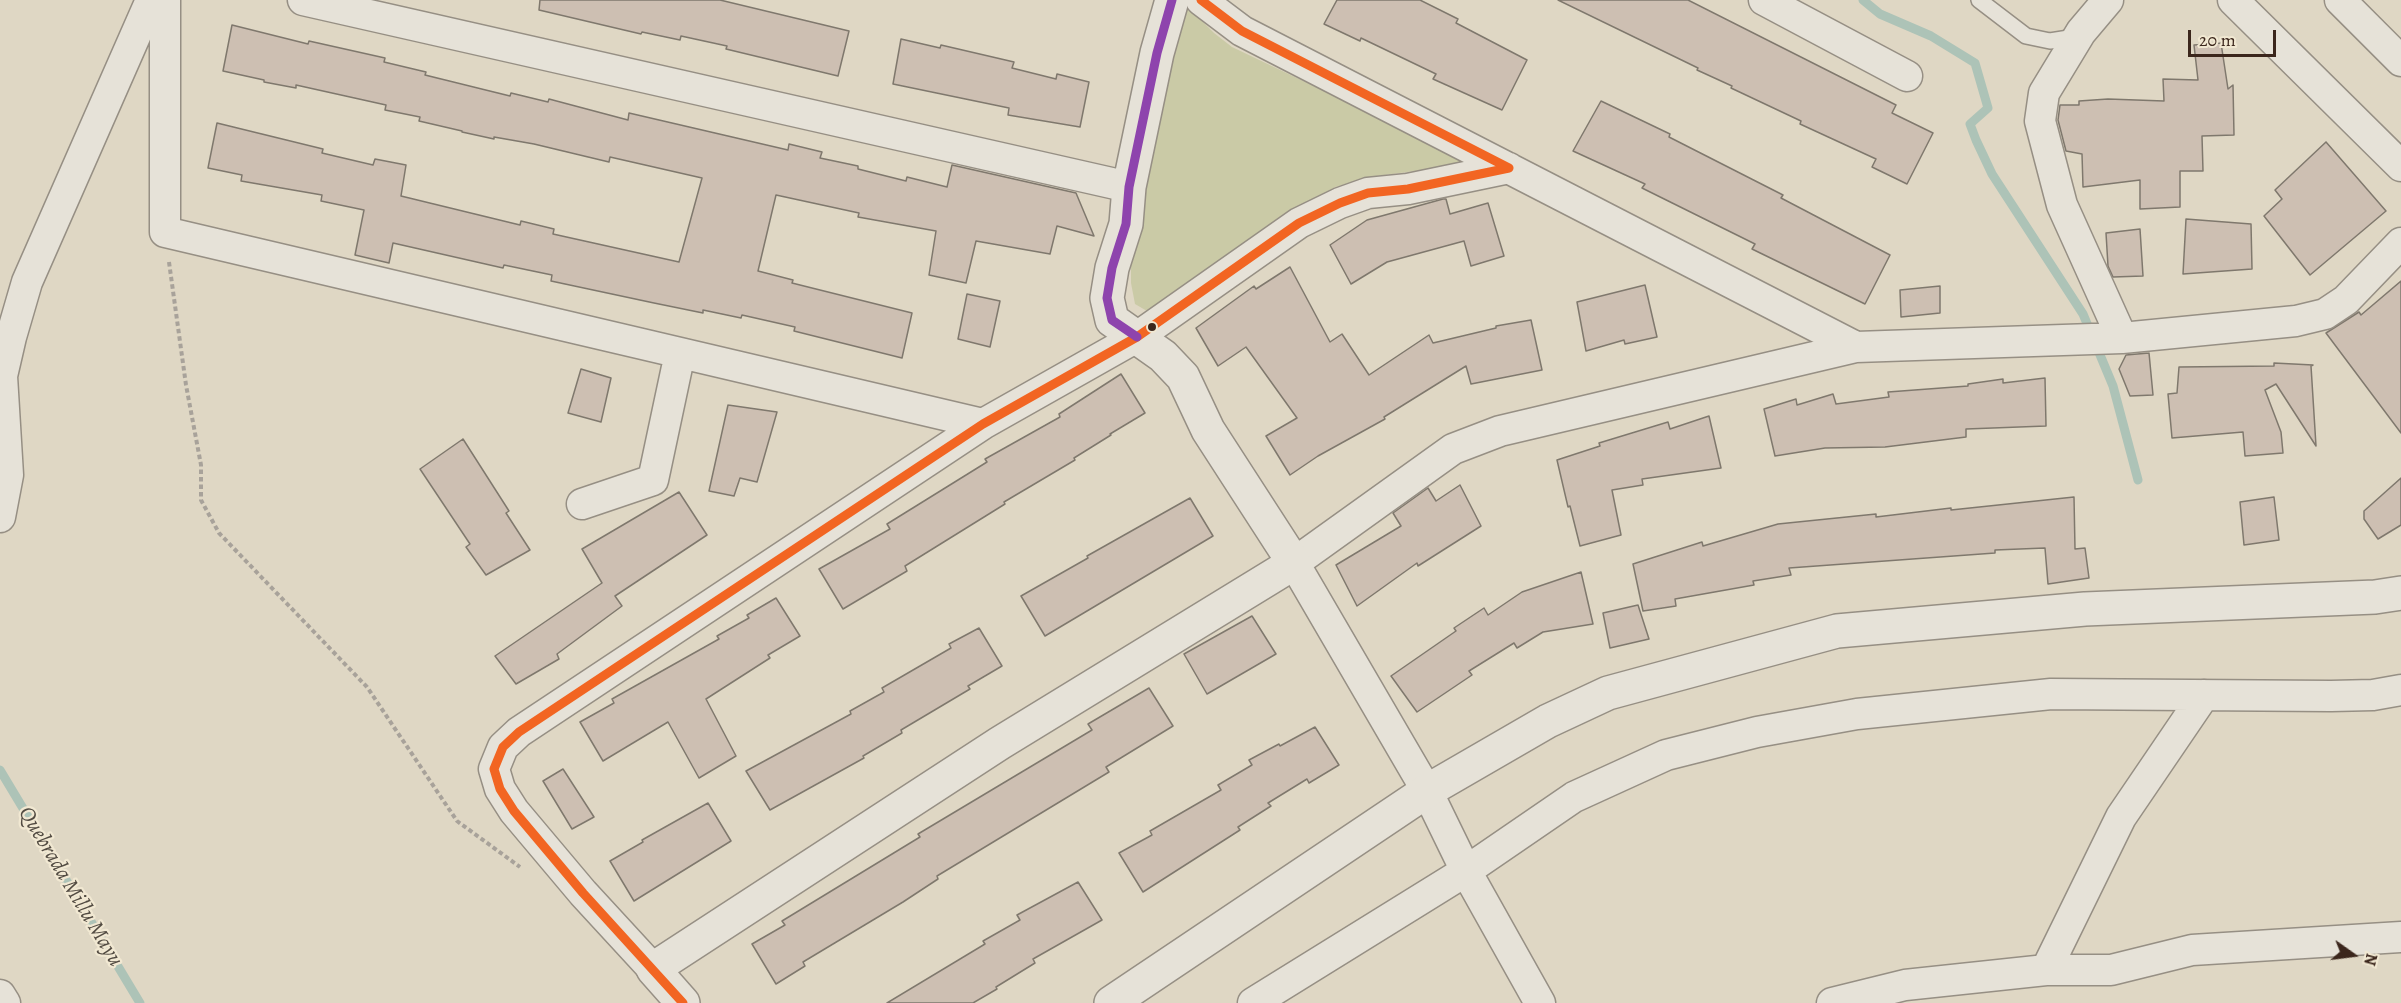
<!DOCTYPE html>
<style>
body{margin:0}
#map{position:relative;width:2401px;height:1003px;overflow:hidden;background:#dfd7c4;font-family:Alegreya,serif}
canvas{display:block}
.north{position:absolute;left:2323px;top:925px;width:60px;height:60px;-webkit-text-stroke:4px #f1e8d2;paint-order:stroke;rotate:104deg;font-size:16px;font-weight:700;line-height:24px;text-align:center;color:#3b261c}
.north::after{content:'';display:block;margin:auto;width:21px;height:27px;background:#3b261c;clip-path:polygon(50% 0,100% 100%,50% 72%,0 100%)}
.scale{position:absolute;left:2188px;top:30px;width:88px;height:27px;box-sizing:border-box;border:3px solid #3b261c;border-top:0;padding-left:8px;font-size:18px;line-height:21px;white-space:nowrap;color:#3b261c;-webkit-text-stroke:4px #f1e8d2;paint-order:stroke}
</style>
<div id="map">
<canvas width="2401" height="1003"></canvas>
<div class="north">N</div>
<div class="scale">20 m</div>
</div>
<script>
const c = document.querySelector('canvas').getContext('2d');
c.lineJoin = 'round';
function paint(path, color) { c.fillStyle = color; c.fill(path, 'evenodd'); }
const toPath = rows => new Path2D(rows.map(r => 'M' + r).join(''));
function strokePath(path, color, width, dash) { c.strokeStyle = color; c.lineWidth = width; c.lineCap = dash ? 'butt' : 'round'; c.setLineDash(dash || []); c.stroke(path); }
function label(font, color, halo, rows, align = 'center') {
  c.font = font + ' Alegreya,serif'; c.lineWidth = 4.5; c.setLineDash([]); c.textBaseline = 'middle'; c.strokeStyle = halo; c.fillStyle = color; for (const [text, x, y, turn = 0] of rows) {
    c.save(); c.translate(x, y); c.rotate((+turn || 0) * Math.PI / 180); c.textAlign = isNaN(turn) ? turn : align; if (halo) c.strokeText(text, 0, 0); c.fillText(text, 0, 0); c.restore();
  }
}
paint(toPath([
 [1187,6,1214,33,1232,47,1475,163,1377,176,1335,187,1147,311,1135,304,1131,283,1131,259,1163,84]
]), '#cacaa6');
strokePath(toPath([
 [1863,0,1880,14,1931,36,1975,63,1988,108,1970,124,1976,140,1992,174,2083,314,2113,386,2138,480],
 [0,770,140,1003]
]), '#adc3b7', 9);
const building = toPath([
 [540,0,720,0,849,31,838,76,726,49,727,46,681,36,680,40,642,32,641,34,539,10,540,0],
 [1337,0,1420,0,1458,19,1456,23,1527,60,1502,110,1433,79,1436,74,1361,38,1360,41,1324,24,1337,0],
 [1558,0,1688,0,1896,105,1892,113,1933,133,1907,184,1872,167,1876,159,1800,124,1801,121,1731,88,1732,86,1697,70,1698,68,1558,0],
 [232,25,308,44,309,41,385,58,384,62,426,72,425,75,510,96,511,93,548,102,549,99,628,120,629,113,788,150,789,144,822,152,820,158,858,166,858,169,906,181,907,177,947,187,952,165,1076,193,1094,236,1057,226,1050,254,976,241,966,283,929,275,936,231,858,217,859,213,776,195,758,271,793,280,792,283,912,313,902,358,794,331,795,327,742,315,741,318,703,310,703,313,654,303,551,281,552,275,504,265,503,268,393,243,389,263,355,255,364,210,321,201,322,195,241,181,242,175,208,168,217,123,323,149,322,153,373,165,375,159,406,165,401,196,520,225,521,221,554,229,553,234,679,262,702,178,610,157,609,162,534,144,494,137,494,139,462,132,462,131,419,121,420,117,385,110,386,105,296,85,296,88,264,82,264,80,223,71,232,25],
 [901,39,940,48,941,45,1014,62,1012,68,1056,79,1057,74,1089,82,1080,127,1008,115,1009,108,893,84,901,39],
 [2221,43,2228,89,2233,85,2234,135,2202,136,2203,171,2180,171,2180,207,2140,209,2140,180,2083,187,2082,154,2066,151,2058,120,2060,105,2079,105,2079,101,2108,99,2164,101,2163,79,2198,80,2194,45,2221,43],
 [1601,101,1670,134,1669,137,1783,195,1781,198,1890,255,1865,304,1752,249,1755,244,1642,188,1645,184,1573,151,1601,101],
 [2326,142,2386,211,2310,275,2264,216,2282,199,2275,190,2326,142],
 [1443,199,1446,199,1450,214,1488,203,1504,256,1471,266,1464,241,1387,262,1351,284,1330,245,1367,220,1443,199],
 [2186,219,2251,224,2252,269,2183,274,2186,219],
 [2140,229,2143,276,2113,277,2108,266,2106,233,2140,229],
 [1290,267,1330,342,1342,334,1369,375,1429,335,1433,343,1496,328,1496,326,1531,320,1542,370,1471,384,1466,366,1384,417,1385,419,1318,456,1290,475,1266,436,1297,418,1246,347,1218,366,1196,328,1254,286,1256,289,1290,267],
 [2401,281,2401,433,2326,333,2359,312,2361,315,2401,281],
 [1645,285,1657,337,1625,344,1624,340,1586,351,1577,302,1645,285],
 [1940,286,1940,313,1901,317,1900,290,1940,286],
 [967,294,1000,301,990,347,958,339,967,294],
 [2149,353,2153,395,2130,396,2119,369,2126,355,2149,353],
 [2274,363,2313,365,2311,366,2316,446,2276,384,2265,390,2281,432,2283,453,2245,456,2243,432,2172,438,2168,394,2177,393,2179,367,2274,366,2274,363],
 [581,369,611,378,601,422,568,413,581,369],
 [1121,374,1145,413,1110,434,1111,435,1074,458,1075,460,1004,502,1005,504,905,566,907,571,843,609,819,569,890,529,887,524,987,462,985,459,1060,417,1059,414,1121,374],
 [2045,378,2046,426,1966,429,1966,437,1885,447,1825,448,1775,456,1764,409,1796,399,1797,405,1833,394,1836,404,1889,397,1888,392,1968,386,1968,384,2003,379,2003,383,2045,378],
 [728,405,777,412,757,482,740,478,734,496,709,491,728,405],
 [1709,416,1721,468,1642,479,1643,485,1612,490,1621,535,1580,546,1570,506,1568,507,1557,460,1600,446,1599,443,1668,422,1670,429,1709,416],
 [463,439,509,511,506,513,530,550,486,575,466,547,470,544,420,469,463,439],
 [2401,478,2401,525,2378,539,2364,519,2364,511,2401,478],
 [1460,485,1481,526,1418,566,1417,563,1357,606,1336,565,1401,526,1393,513,1428,488,1436,501,1460,485],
 [679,492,707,535,615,596,622,606,557,654,559,659,516,684,495,656,602,583,582,549,679,492],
 [2074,497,2075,549,2085,548,2089,578,2048,584,2045,548,1995,550,1995,553,1789,568,1791,575,1753,581,1754,585,1675,599,1676,606,1643,611,1633,564,1702,542,1703,546,1778,524,1876,514,1876,517,1951,508,1951,510,2074,497],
 [2274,497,2279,540,2244,545,2240,502,2274,497],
 [1190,498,1213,536,1045,636,1021,596,1088,558,1087,556,1190,498],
 [1581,572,1593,624,1543,632,1517,648,1514,643,1469,671,1472,675,1417,712,1391,676,1456,631,1454,628,1484,608,1488,615,1522,592,1581,572],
 [776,598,800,636,768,655,770,658,706,699,736,756,699,778,668,722,603,761,580,722,614,703,612,699,719,639,717,636,749,618,747,615,776,598],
 [1638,605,1649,639,1610,648,1603,613,1638,605],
 [1252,616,1276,654,1207,694,1184,654,1252,616],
 [979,628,1002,666,968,686,970,689,901,730,902,733,863,756,864,758,770,810,746,771,851,714,850,711,884,692,882,688,951,648,949,644,979,628],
 [1149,688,1173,726,1106,767,1109,772,937,876,938,879,903,902,803,962,805,966,776,984,752,944,785,925,782,921,920,837,918,834,1092,730,1088,724,1149,688],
 [1315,727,1339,765,1309,783,1307,779,1268,803,1271,806,1238,827,1240,830,1143,892,1119,853,1152,835,1150,831,1221,790,1218,785,1252,765,1249,760,1279,744,1280,746,1315,727],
 [563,769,594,817,572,829,543,781,563,769],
 [708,803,731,841,634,901,610,861,643,842,642,840,708,803],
 [1078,882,1102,920,1033,959,1035,963,996,987,997,989,973,1003,887,1003,985,944,983,941,1020,920,1017,915,1078,882]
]);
paint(building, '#cdbfb2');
strokePath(building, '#7f786d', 1.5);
const service = toPath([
 [1979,0,2026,36,2050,41,2069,38,2076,35]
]);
const minor = toPath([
 [165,0,165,232,983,424],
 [303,0,1129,187],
 [1201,0,1242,31,1856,347],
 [1764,0,1907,76],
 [2108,0,2081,32,2044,93,2040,121,2062,205,2122,338],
 [2233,0,2401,166],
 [2340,0,2401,61],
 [582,504,653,480,680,353],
 [0,517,8,475,2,376,11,337,27,282,151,0],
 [653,969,583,893,514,811,500,789,494,769,503,747,519,732,983,424,1137,337,1299,223,1340,203,1368,193,1408,189,1509,168],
 [2046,970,2121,817,2204,695],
 [0,995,5,1003],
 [1253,1003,1466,871,1574,797,1666,755,1757,732,1857,714,2051,694,2331,696,2373,695,2401,690],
 [1540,1003,1466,871,1427,791,1294,563,1453,449,1500,431,1856,347,2122,338,2296,321,2325,314,2346,300,2401,243],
 [1832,1003,1905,985,2046,970,2111,970,2192,950,2401,937]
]);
const tertiary = toPath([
 [683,1003,653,969,1000,743,1294,563,1208,430,1183,377,1163,356,1112,320,1107,298,1112,268,1126,224,1129,187,1157,53,1172,0],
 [1111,1003,1427,791,1548,721,1608,693,1837,631,2085,609,2375,597,2401,593]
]);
strokePath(service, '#968f84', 18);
strokePath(minor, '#968f84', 33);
strokePath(tertiary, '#968f84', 36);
strokePath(toPath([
 [169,262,186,385,201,465,201,500,219,533,367,687,457,821,520,867]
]), '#a8a29a', 4, [4.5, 3]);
strokePath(service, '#e6e2d8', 15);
strokePath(minor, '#e6e2d8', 30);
strokePath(tertiary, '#e6e2d8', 33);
strokePath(toPath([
 [1201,0,1242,31,1509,168],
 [683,1003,583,893,514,811,500,789,494,769,503,747,519,732,983,424,1137,337,1299,223,1340,203,1368,193,1408,189,1509,168]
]), '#f26522', 9);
strokePath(toPath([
 [1137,337,1112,320,1107,298,1112,268,1126,224,1129,187,1157,53,1172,0]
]), '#8e44ad', 9);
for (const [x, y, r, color] of [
 [1152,327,5,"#3b261c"]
]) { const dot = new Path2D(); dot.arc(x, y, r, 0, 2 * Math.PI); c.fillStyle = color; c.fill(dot); strokePath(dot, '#f1e8d2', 2); }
label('italic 22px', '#524b42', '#f1e8d2', [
 ["Quebrada Millu Mayu",70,887,59]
]);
</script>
